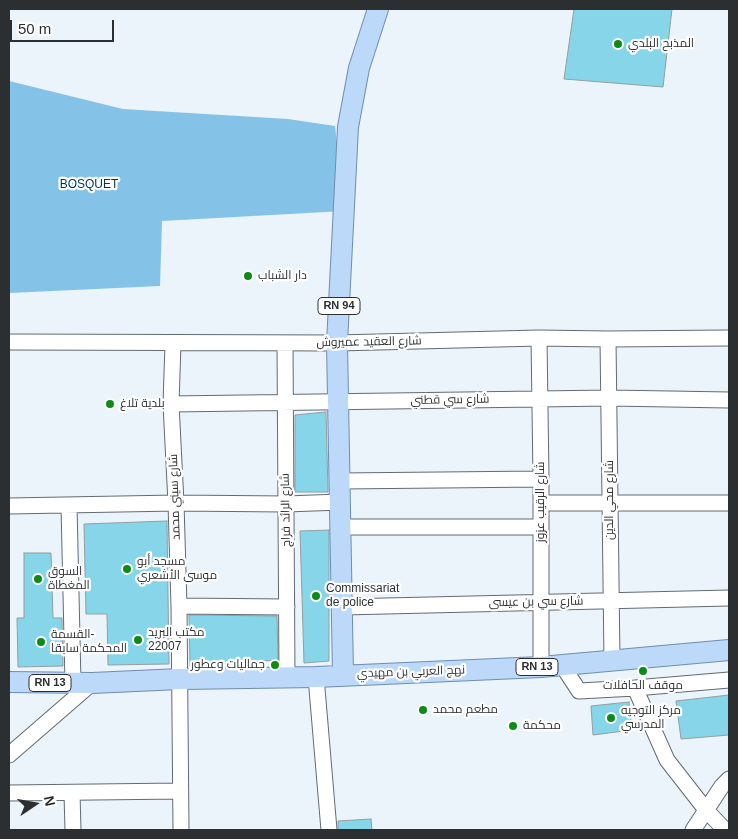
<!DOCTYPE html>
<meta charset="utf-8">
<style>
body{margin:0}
#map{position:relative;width:738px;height:839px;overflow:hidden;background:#eaf4fa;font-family:Helvetica,sans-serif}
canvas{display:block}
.frame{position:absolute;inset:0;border:10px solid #2c2f32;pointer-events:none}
.north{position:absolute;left:10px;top:779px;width:50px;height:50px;-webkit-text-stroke:4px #fff;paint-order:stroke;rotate:78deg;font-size:14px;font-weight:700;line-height:20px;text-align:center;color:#2c2f32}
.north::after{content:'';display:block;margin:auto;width:18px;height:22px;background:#2c2f32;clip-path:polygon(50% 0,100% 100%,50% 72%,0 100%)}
.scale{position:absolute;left:10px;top:20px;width:104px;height:22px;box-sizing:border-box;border:2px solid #2c2f32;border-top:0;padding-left:6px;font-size:15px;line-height:18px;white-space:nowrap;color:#2c2f32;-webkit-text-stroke:4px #fff;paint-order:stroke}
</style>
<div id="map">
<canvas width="738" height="839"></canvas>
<div class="frame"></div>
<div class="north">N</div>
<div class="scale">50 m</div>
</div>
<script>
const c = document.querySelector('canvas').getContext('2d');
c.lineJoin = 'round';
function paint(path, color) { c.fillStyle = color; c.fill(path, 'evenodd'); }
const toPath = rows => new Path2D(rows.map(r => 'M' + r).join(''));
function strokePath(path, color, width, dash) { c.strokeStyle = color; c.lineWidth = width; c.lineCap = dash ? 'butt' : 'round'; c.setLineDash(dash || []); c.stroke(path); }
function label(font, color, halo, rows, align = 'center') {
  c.font = font + ' Helvetica,Cairo,sans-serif'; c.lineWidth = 4.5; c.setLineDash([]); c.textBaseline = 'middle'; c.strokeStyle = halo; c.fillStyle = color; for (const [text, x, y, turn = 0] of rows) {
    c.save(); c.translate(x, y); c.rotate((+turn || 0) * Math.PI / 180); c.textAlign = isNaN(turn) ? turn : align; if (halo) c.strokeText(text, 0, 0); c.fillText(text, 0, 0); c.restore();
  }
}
paint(toPath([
 [9,81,123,109,288,119,335,126,344,211,162,221,160,286,9,293]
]), '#84c3e7');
const building = toPath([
 [574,9,672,9,663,87,564,79,574,9],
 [326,412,328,492,295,492,295,415,326,412],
 [167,521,169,664,108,665,107,614,86,614,84,524,167,521],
 [329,530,329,661,304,663,300,531,329,530],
 [24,553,51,553,53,618,62,618,63,666,18,667,17,618,24,618,24,553],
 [189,615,277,616,278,660,190,666,189,615],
 [729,695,729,735,681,739,676,701,729,695],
 [629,702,632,730,593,735,591,706,629,702],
 [371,819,372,830,338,830,338,821,371,819]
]);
paint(building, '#86d5e9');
strokePath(building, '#939ea1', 1);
const minor = toPath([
 [539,338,541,479,541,667],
 [608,339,612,661],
 [9,342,337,343,539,338,608,339,729,338],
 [173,343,171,404,176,503,179,606,181,830],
 [285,343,287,678],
 [171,404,610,398,729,400],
 [340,481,541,479],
 [541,503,729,503],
 [69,505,73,683],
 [9,506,176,503,286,504,341,502],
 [342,527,541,527],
 [179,606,287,607],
 [343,607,729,598],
 [562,665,579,691,635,688,667,760,706,810,725,830],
 [316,677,329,830],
 [635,688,729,680],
 [9,755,92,683],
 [9,793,180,791],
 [72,793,73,830],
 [693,830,722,786,729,779]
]);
const major = toPath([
 [343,675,337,343,348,127,359,68,378,9],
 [9,682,92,683,180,679,316,677,541,667,729,650]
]);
strokePath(minor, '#636b71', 17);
strokePath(major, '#6d8db1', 22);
strokePath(minor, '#fff', 15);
strokePath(major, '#bcd9f9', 20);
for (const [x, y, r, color] of [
 [618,44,5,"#0d8b16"],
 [248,276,5,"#0d8b16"],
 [110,404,5,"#0d8b16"],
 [127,569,5,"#0d8b16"],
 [38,579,5,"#0d8b16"],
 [316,596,5,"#0d8b16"],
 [138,640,5,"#0d8b16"],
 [41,642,5,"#0d8b16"],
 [275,665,5,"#0d8b16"],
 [643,671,5,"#0d8b16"],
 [423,710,5,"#0d8b16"],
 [611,718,5,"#0d8b16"],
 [513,726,5,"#0d8b16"]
]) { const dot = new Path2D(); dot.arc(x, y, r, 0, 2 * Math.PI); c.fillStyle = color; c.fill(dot); strokePath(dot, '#fff', 2); }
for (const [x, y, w] of [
 [339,306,42],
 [537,667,42],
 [50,683,42]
]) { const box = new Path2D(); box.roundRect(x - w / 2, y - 8.5, w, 17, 4); c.fillStyle = '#fff'; c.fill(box); strokePath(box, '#2c2f32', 1); }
label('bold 11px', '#2c2f32', null, [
 ["RN 94",339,306],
 ["RN 13",537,667],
 ["RN 13",50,683]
]);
label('12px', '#2c2f32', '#fff', [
 ["المذبح البلدي",628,44],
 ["دار الشباب",258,276],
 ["بلدية تلاغ",120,404],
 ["مسجد أبو",137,562],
 ["موسى الأشعري",137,576],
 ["السوق",48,572],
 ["المغطاة",48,586],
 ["Commissariat",326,589],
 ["de police",326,603],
 ["مكتب البريد",148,633],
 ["22007",148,647],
 ["القسمة-",51,635],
 ["المحكمة سابقا",51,649],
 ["جماليات وعطور",265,665,"right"],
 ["موقف الحافلات",643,686,"center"],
 ["مطعم محمد",433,710],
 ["مركز التوجيه",621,711],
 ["المدرسي",621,725],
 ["محكمة",523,726]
], 'left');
label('12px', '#00364e', '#fff', [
 ["BOSQUET",89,185]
]);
label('12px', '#2c2f32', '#fff', [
 ["شارع العقيد عميروش",369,342,-1],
 ["شارع سي قطني",450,400,-1],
 ["شارع سيني محمد",175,497,-92],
 ["شارع محي الدين",610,500,-90],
 ["شارع الرقيب عزوز",541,502,-90],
 ["شارع الرائد فراج",286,510,-91],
 ["شارع سي بن عيسى",536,602,-1],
 ["نهج العربي بن مهيدي",411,672,-2]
]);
</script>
